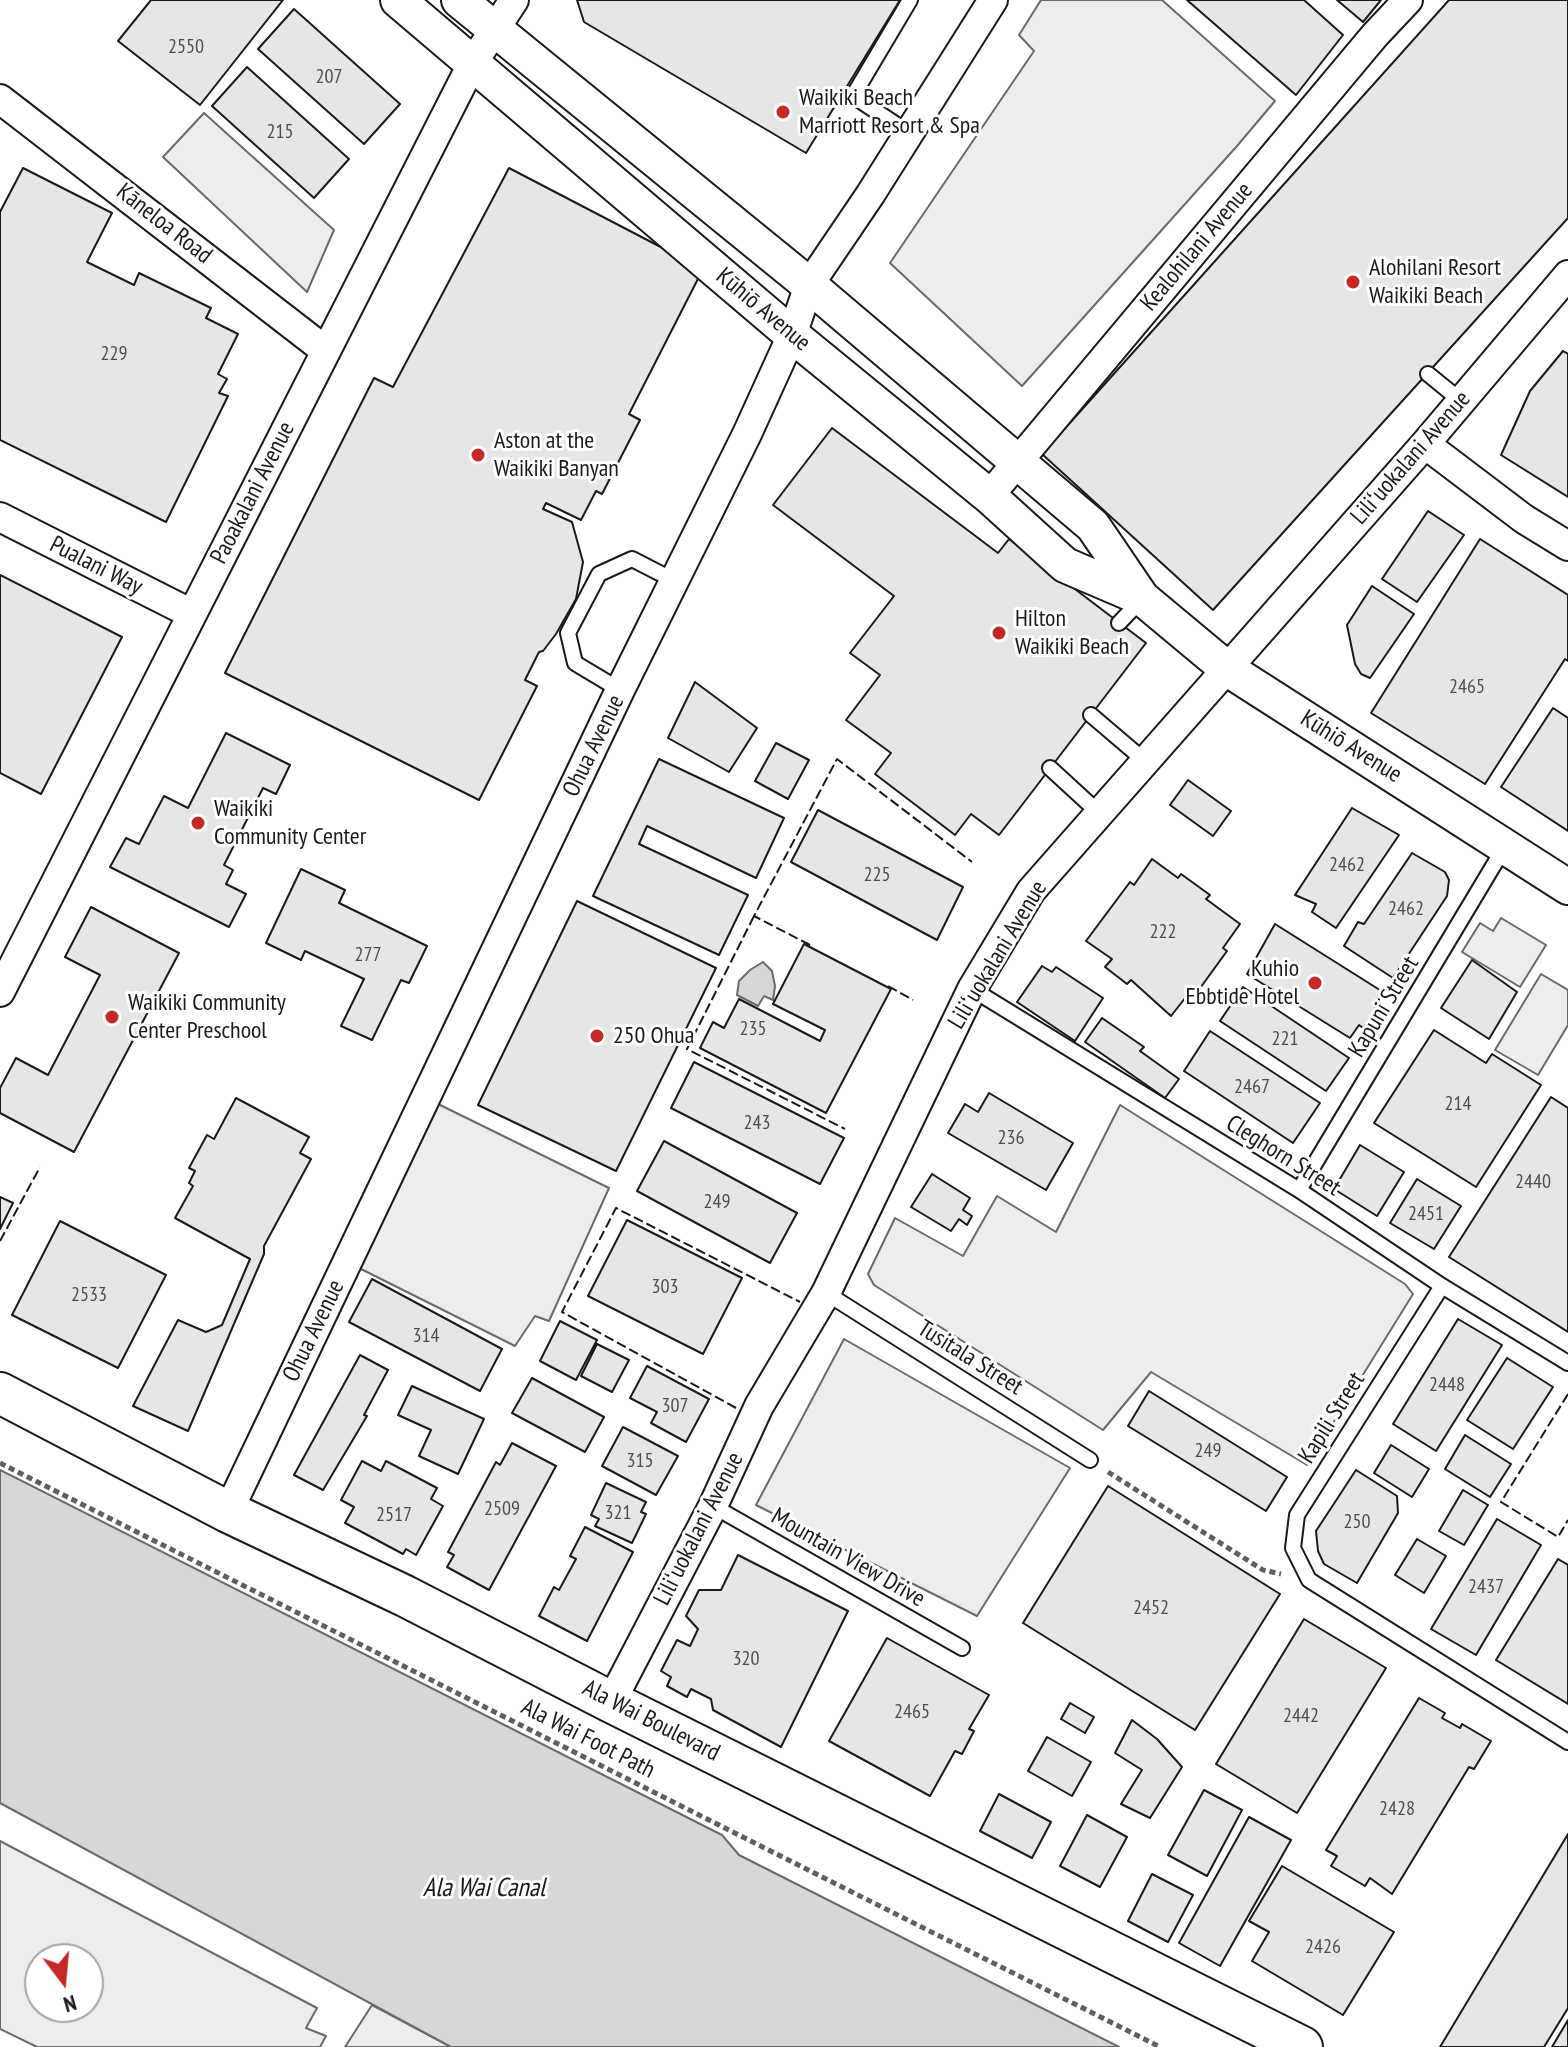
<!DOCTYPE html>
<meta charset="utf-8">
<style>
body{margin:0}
#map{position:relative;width:1568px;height:2047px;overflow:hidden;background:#fff;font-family:"PT Sans Narrow",sans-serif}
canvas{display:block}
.north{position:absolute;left:24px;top:1943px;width:80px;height:80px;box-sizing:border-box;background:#fff;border:2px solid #a3a3a3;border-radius:50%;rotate:164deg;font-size:22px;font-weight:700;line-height:32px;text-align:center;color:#1a1a1a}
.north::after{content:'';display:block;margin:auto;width:28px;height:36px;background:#c62828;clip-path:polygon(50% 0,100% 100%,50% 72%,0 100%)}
</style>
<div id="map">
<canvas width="1568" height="2047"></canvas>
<div class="north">N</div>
</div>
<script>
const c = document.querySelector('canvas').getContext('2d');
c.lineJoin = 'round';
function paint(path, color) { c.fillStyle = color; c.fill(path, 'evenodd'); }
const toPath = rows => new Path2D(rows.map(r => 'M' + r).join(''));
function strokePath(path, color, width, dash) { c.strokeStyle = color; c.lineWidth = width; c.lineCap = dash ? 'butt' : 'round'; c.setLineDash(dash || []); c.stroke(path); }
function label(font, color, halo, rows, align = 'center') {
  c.font = font + ' "PT Sans Narrow",sans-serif'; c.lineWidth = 6; c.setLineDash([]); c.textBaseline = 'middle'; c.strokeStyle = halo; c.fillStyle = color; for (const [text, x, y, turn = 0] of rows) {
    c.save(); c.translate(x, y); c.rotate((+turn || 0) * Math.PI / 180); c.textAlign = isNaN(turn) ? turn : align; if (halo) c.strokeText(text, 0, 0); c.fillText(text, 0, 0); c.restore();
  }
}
const built = toPath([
 [1041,0,1162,0,1275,101,1237,146,1022,386,890,263,1034,51,1019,35,1041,0],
 [204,113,334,230,307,292,163,157,204,113],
 [1501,918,1546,945,1520,987,1462,952,1480,923,1493,931,1501,918],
 [1541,974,1568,990,1568,1025,1538,1075,1495,1050,1541,974],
 [436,1103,609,1188,549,1321,535,1316,515,1346,355,1266,436,1103],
 [1120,1105,1405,1284,1413,1294,1307,1465,1151,1372,1103,1430,874,1285,868,1274,895,1218,963,1256,997,1196,1056,1232,1120,1105],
 [844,1339,1070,1468,977,1616,756,1505,844,1339],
 [0,1841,317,2008,306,2028,326,2036,320,2047,37,2047,0,2029,0,1841],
 [40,1959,88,1959,88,2007,40,2007,40,1959],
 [372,2005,451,2047,345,2047,372,2005]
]);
paint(built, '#ededed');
strokePath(built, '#6a6a6a', 2);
const water = toPath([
 [763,962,772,971,775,986,773,1000,764,996,758,1006,737,995,739,981,750,970,763,962],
 [0,1470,722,1835,739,1855,1119,2047,451,2047,0,1803,0,1470]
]);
paint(water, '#d7d7d7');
strokePath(water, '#6a6a6a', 2);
const building = toPath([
 [151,0,283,0,200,105,118,41,151,0],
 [577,0,900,0,806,153,584,22,577,0],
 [1187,0,1304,0,1343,35,1296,95,1187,0],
 [1337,0,1381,0,1363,22,1337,0],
 [1449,0,1568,0,1568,218,1213,610,1042,454,1449,0],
 [294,9,400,104,364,144,258,49,294,9],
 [247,67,349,159,314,198,212,106,247,67],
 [23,168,112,213,87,262,134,285,139,273,211,308,206,318,238,334,218,374,227,379,219,393,228,396,166,522,0,440,0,212,23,168],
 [509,168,703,269,629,414,640,420,602,494,596,491,581,520,546,503,543,509,572,522,583,562,576,599,556,634,543,651,539,652,525,680,537,686,479,800,225,673,374,378,393,387,509,168],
 [1563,351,1568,354,1568,497,1501,455,1530,391,1563,351],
 [832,428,998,553,1009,539,1146,643,999,835,971,814,955,835,875,774,891,753,846,720,880,675,850,653,894,596,773,505,832,428],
 [1428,511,1464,535,1417,602,1382,579,1428,511],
 [1480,539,1568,595,1568,661,1565,659,1485,784,1371,713,1480,539],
 [0,575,122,637,41,794,0,773,0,575],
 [1372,586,1414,614,1370,678,1361,674,1355,664,1347,625,1372,586],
 [695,682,757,728,729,772,668,738,695,682],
 [1553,708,1568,718,1568,831,1501,787,1553,708],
 [226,733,290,765,276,794,263,788,224,865,233,870,226,884,246,894,229,927,110,867,126,838,139,844,164,796,188,808,226,733],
 [776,743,809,760,788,799,755,781,776,743],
 [659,759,784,818,756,878,647,826,639,844,748,895,719,955,593,896,659,759],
 [1188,780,1231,811,1213,836,1170,805,1188,780],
 [1352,808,1399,835,1336,928,1312,912,1316,904,1295,895,1352,808],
 [818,810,963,887,937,940,791,862,818,810],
 [1412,853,1445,872,1449,880,1447,896,1393,978,1344,946,1358,922,1364,924,1412,853],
 [1152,859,1178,878,1181,874,1210,895,1206,899,1240,924,1223,948,1227,951,1198,991,1193,988,1171,1016,1131,980,1127,984,1105,967,1112,959,1086,941,1130,882,1134,885,1152,859],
 [301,869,345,890,339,903,427,946,409,983,401,980,372,1040,341,1026,364,979,305,951,301,960,266,943,301,869],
 [577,901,716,968,616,1171,478,1105,577,901],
 [91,907,179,953,74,1152,0,1113,0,1088,16,1058,48,1075,100,975,65,957,91,907],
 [1275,924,1383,992,1375,1007,1379,1009,1363,1028,1359,1025,1350,1038,1247,974,1275,924],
 [804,944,891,989,826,1113,700,1048,713,1022,724,1028,739,999,820,1041,825,1030,773,1004,804,944],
 [1472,960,1517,992,1489,1039,1441,1008,1472,960],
 [1042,966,1052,972,1056,967,1103,998,1075,1041,1017,1002,1042,966],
 [1243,987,1349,1058,1326,1091,1220,1021,1243,987],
 [1102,1018,1144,1047,1140,1051,1179,1079,1165,1098,1085,1042,1102,1018],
 [1434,1030,1486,1063,1492,1054,1541,1085,1476,1187,1374,1123,1434,1030],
 [1210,1031,1320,1103,1293,1143,1184,1071,1210,1031],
 [694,1062,844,1138,820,1184,671,1108,694,1062],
 [989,1093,1073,1143,1046,1190,948,1133,965,1104,978,1112,989,1093],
 [1551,1097,1568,1108,1568,1332,1449,1257,1551,1097],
 [236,1098,309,1137,300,1153,311,1159,264,1246,264,1254,188,1431,133,1406,178,1320,206,1332,222,1325,250,1259,175,1218,193,1186,189,1183,195,1171,189,1168,207,1135,214,1139,236,1098],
 [664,1141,797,1213,770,1263,637,1191,664,1141],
 [1360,1145,1404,1172,1377,1216,1334,1189,1360,1145],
 [932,1174,970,1198,963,1210,972,1216,967,1225,959,1219,951,1231,911,1207,932,1174],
 [1417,1179,1461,1206,1434,1249,1390,1223,1417,1179],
 [0,1197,13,1203,0,1229,0,1197],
 [627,1220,742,1278,703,1354,588,1296,627,1220],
 [60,1221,166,1275,118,1368,12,1315,60,1221],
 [372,1279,502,1349,480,1391,349,1322,372,1279],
 [1458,1319,1502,1345,1436,1451,1393,1424,1458,1319],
 [560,1321,597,1340,576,1380,540,1361,560,1321],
 [597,1344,629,1360,612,1392,581,1376,597,1344],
 [360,1355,388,1370,364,1415,367,1416,323,1490,294,1475,360,1355],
 [1507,1358,1553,1387,1513,1449,1467,1420,1507,1358],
 [647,1366,709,1399,686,1442,651,1423,657,1412,630,1398,647,1366],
 [532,1378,604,1417,585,1452,512,1413,532,1378],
 [412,1386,484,1419,458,1474,419,1456,431,1430,398,1415,412,1386],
 [1149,1391,1287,1477,1266,1511,1128,1426,1149,1391],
 [623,1427,678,1456,656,1495,602,1466,623,1427],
 [1465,1435,1511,1464,1490,1497,1445,1469,1465,1435],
 [512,1443,556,1466,489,1590,447,1567,454,1555,448,1552,496,1462,500,1465,512,1443],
 [1391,1445,1429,1469,1412,1497,1374,1473,1391,1445],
 [362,1461,381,1471,386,1461,437,1488,431,1499,443,1506,416,1555,406,1549,403,1554,345,1523,354,1507,341,1500,362,1461],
 [1356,1470,1397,1496,1398,1513,1357,1583,1324,1564,1318,1551,1316,1531,1356,1470],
 [606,1483,646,1502,641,1512,646,1514,632,1543,595,1526,599,1519,591,1515,606,1483],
 [1108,1486,1280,1594,1195,1730,1023,1623,1108,1486],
 [1463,1490,1488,1505,1464,1545,1439,1531,1463,1490],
 [1497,1519,1541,1545,1476,1655,1431,1629,1497,1519],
 [585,1527,633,1552,587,1641,539,1616,554,1587,559,1590,576,1559,570,1556,585,1527],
 [1417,1539,1446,1556,1424,1593,1395,1575,1417,1539],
 [738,1555,848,1611,781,1747,713,1710,711,1699,691,1689,687,1697,667,1686,671,1677,661,1671,677,1640,690,1646,698,1629,686,1616,699,1590,721,1590,738,1555],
 [1558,1559,1568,1565,1568,1704,1496,1660,1558,1559],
 [1304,1619,1386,1668,1297,1813,1216,1764,1304,1619],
 [887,1638,989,1695,969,1729,974,1731,962,1754,955,1751,930,1796,829,1741,887,1638],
 [1419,1698,1445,1713,1442,1718,1460,1728,1462,1724,1491,1741,1474,1769,1469,1767,1392,1894,1370,1878,1365,1886,1331,1866,1337,1856,1326,1850,1419,1698],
 [1070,1703,1094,1717,1085,1733,1061,1719,1070,1703],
 [1132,1720,1157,1739,1182,1767,1150,1818,1121,1804,1142,1770,1115,1753,1132,1720],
 [1047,1737,1091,1762,1072,1796,1028,1771,1047,1737],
 [1204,1790,1242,1810,1207,1876,1168,1855,1204,1790],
 [999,1794,1051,1822,1032,1858,980,1831,999,1794],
 [1087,1815,1127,1837,1100,1887,1060,1866,1087,1815],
 [1249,1817,1291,1840,1220,1966,1179,1943,1249,1817],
 [1568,1834,1568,2008,1544,2047,1440,2047,1568,1834],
 [1282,1866,1394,1932,1343,2015,1252,1961,1269,1932,1249,1921,1282,1866],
 [1152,1874,1193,1895,1168,1942,1128,1921,1152,1874],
 [1568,2020,1568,2047,1552,2047,1568,2020]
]);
paint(building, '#e6e6e6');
strokePath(building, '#1a1a1a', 2);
const service = toPath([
 [909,133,853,96,910,0],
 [1428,374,1460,400],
 [1119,623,1142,599],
 [620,690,575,663,568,633,599,574,632,559,675,581],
 [1091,715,1145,761],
 [1050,768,1099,813],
 [972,989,1299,1190,1442,1286,1568,1363],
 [1299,1190,1504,848],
 [1442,1286,1297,1515,1293,1548,1309,1580,1568,1742],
 [826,1293,1090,1460],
 [713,1506,962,1648]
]);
const minor = toPath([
 [0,99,326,351],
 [1425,444,1524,519,1568,546],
 [989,496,1375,35,1408,0],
 [0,517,192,614],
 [0,992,472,64,514,0],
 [228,1512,620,690,747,434,792,335,809,285,870,195,993,0],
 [611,1702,713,1506,759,1406,826,1293,972,989,1031,891,1425,444,1568,275]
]);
const tertiary = toPath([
 [398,0,792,335,989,496,1065,565,1142,598,1226,668,1568,887],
 [459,0,809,285,1093,526,1142,598]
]);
const secondary = toPath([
 [0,1393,228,1512,405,1596,611,1702,1302,2047]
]);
strokePath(service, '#1a1a1a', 18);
strokePath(minor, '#1a1a1a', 32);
strokePath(tertiary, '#1a1a1a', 38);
strokePath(secondary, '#1a1a1a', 44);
strokePath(toPath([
 [0,1463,1160,2047],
 [1108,1472,1263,1570,1281,1574]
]), '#5f5f5f', 5, [6, 4]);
strokePath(service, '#fff', 14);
strokePath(minor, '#fff', 28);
strokePath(tertiary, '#fff', 34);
strokePath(secondary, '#fff', 40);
strokePath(toPath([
 [754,916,687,1049,845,1129],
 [810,945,754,916,837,759,972,862],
 [888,986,913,1000],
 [0,1241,40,1167],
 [1568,1394,1501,1502,1558,1537,1568,1520],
 [736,1408,562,1312,616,1208,800,1302]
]), '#1a1a1a', 2, [10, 4]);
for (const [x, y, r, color] of [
 [783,112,8,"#c62828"],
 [1353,282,8,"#c62828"],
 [478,455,8,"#c62828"],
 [999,633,8,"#c62828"],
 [198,823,8,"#c62828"],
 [1315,983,8,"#c62828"],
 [112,1017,8,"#c62828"],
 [597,1036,8,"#c62828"]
]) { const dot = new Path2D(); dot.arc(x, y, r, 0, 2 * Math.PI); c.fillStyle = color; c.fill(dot); strokePath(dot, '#fff', 3); }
label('20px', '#4d4d4d', null, [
 ["2550",186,47],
 ["207",329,77],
 ["215",280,132],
 ["229",114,354],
 ["2465",1467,687],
 ["2462",1347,865],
 ["225",877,875],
 ["2462",1406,909],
 ["222",1163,932],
 ["277",368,955],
 ["235",753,1029],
 ["221",1285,1039],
 ["2467",1252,1087],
 ["214",1458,1104],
 ["243",757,1123],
 ["236",1011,1138],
 ["2440",1533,1182],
 ["249",717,1202],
 ["2451",1426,1214],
 ["303",665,1287],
 ["2533",89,1295],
 ["314",426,1336],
 ["2448",1447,1385],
 ["307",675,1406],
 ["249",1208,1451],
 ["315",640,1461],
 ["2509",502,1509],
 ["321",618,1513],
 ["2517",394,1515],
 ["250",1357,1522],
 ["2437",1486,1587],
 ["2452",1151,1608],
 ["320",746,1659],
 ["2465",912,1712],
 ["2442",1301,1716],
 ["2428",1397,1809],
 ["2426",1323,1947]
]);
label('24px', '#1a1a1a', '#fff', [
 ["Waikiki Beach",799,98],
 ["Marriott Resort & Spa",799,126],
 ["Alohilani Resort",1369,268],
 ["Waikiki Beach",1369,296],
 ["Aston at the",494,441],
 ["Waikiki Banyan",494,469],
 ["Hilton",1015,619],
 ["Waikiki Beach",1015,647],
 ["Waikiki",214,809],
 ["Community Center",214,837],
 ["Kuhio",1299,969,"right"],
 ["Ebbtide Hotel",1299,997,"right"],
 ["Waikiki Community",128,1003],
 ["Center Preschool",128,1031],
 ["250 Ohua",613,1036]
], 'left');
label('24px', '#1a1a1a', '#fff', [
 ["Kāneloa Road",164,224,38],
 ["Kealohilani Avenue",1197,247,-50],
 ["Kūhiō Avenue",763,310,40],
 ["Liliʻuokalani Avenue",1411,458,-49],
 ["Paoakalani Avenue",253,493,-63],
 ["Pualani Way",96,566,27],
 ["Ohua Avenue",594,746,-64],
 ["Kūhiō Avenue",1351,747,32],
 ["Liliʻuokalani Avenue",998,955,-59],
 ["Kapuni Street",1384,1007,-59],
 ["Cleghorn Street",1283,1156,32],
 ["Ohua Avenue",314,1331,-64],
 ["Tusitala Street",970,1358,32],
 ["Kapili Street",1332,1418,-58],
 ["Liliʻuokalani Avenue",699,1529,-63],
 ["Mountain View Drive",848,1558,30],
 ["Ala Wai Boulevard",651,1721,27],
 ["Ala Wai Foot Path",588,1739,27]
]);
label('italic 26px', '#1a1a1a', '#fff', [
 ["Ala Wai Canal",484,1889]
]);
</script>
